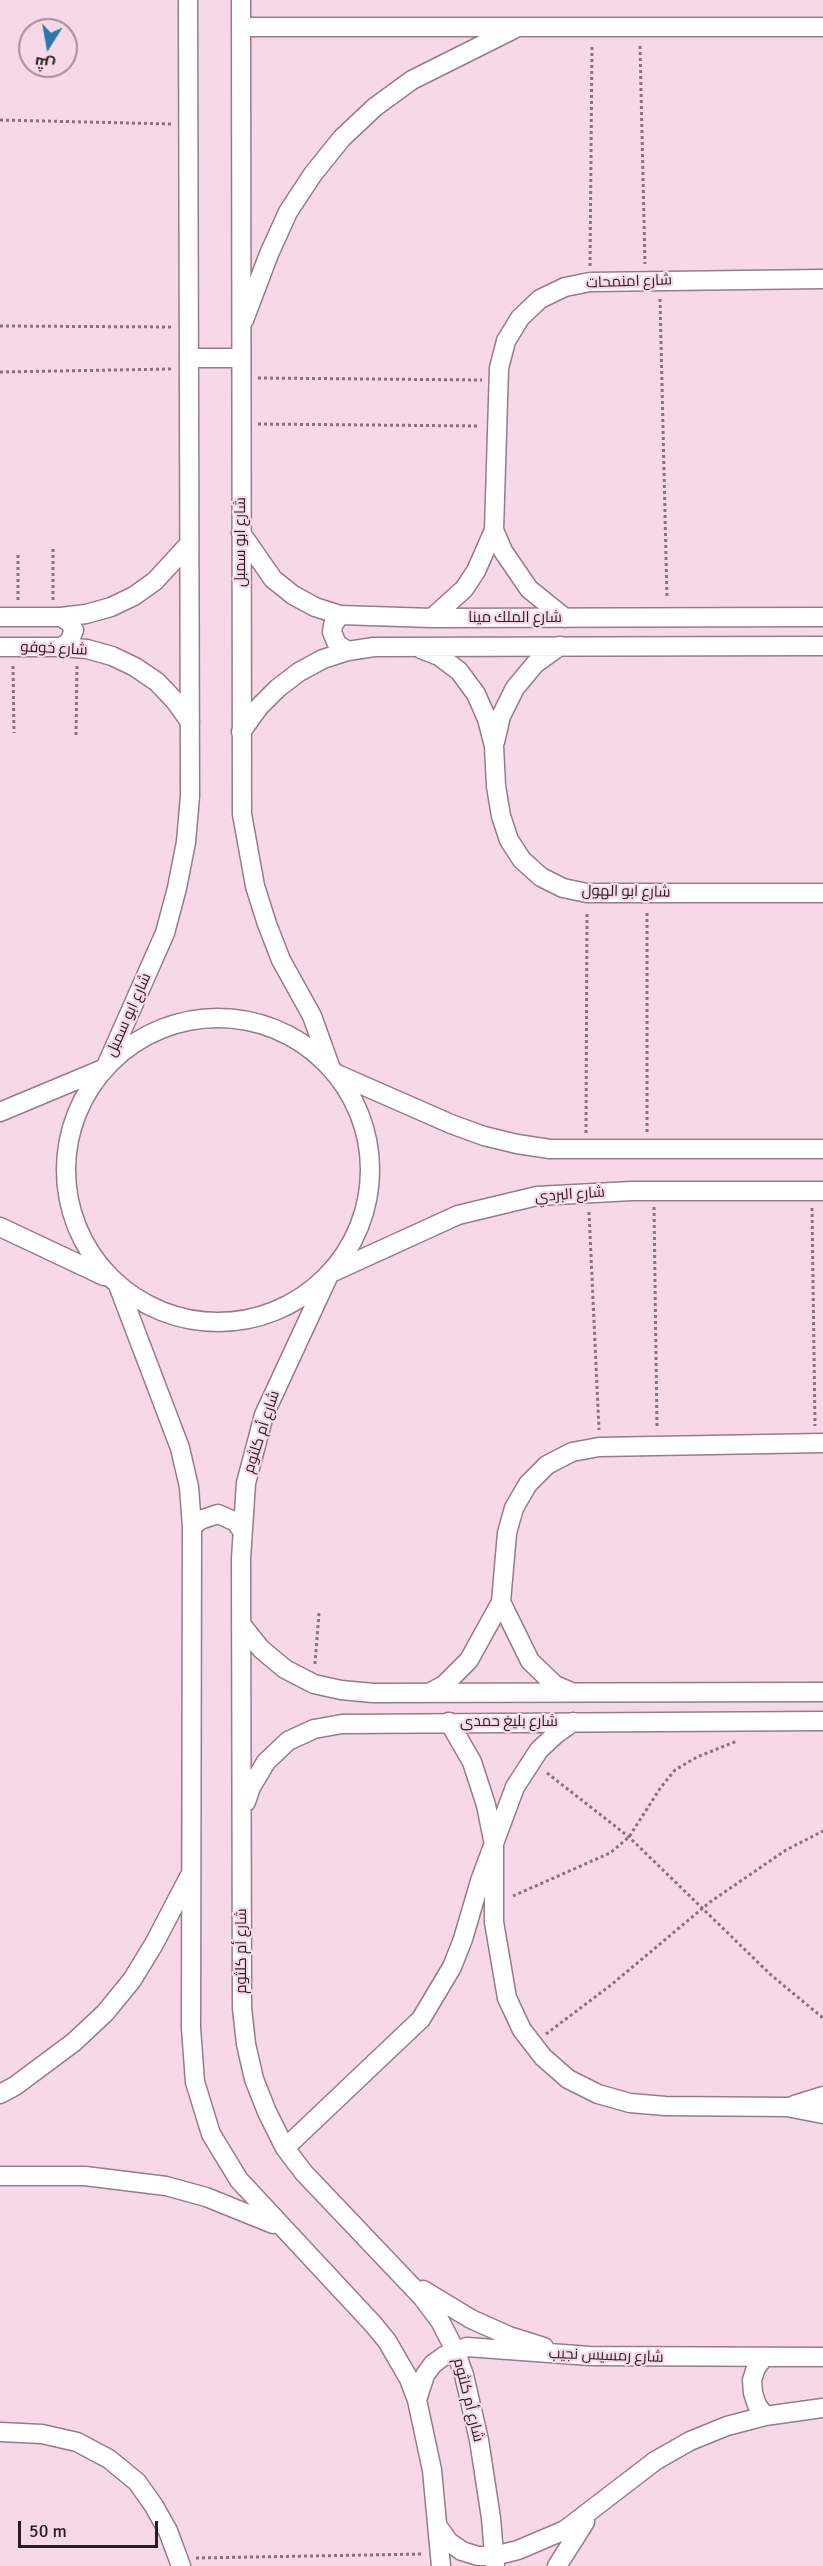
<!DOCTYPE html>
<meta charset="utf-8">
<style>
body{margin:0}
#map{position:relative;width:823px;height:2566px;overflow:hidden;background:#f7d8e7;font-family:Signika,Cairo,sans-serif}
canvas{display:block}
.north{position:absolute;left:18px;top:18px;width:60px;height:60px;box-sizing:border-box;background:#f7d8e7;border:2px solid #a48d98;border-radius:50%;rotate:191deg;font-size:16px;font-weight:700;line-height:24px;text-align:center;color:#271c22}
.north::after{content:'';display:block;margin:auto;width:21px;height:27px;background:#2879aa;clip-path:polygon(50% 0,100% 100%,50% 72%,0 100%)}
.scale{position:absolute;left:18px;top:2521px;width:140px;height:27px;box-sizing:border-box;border:3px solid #271c22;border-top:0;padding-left:8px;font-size:18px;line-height:21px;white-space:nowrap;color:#271c22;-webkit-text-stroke:4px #f7d8e7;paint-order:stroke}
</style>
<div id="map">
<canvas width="823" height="2566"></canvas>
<div class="north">ش</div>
<div class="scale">50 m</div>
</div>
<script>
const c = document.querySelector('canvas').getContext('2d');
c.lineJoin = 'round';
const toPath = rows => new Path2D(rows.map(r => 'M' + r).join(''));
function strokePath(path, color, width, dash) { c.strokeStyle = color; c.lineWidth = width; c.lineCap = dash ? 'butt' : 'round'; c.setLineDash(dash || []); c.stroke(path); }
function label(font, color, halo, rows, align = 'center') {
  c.font = font + ' Signika,Cairo,sans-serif'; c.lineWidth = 4.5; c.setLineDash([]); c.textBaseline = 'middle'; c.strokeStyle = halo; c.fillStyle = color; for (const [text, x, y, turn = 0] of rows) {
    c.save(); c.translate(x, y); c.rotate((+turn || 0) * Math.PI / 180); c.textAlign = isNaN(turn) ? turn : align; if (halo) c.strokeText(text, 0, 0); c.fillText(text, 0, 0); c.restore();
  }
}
const minor = toPath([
 [241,0,242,814,255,886,267,924,281,960,312,1016,330,1066],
 [241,27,823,27],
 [244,320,269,254,288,212,313,174,342,138,375,107,412,80,514,29],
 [189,358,241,358],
 [494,530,503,551,529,589,565,618],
 [241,533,273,579,293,595,315,607,340,615,432,618,823,617],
 [340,615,333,625,332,632,337,644,348,651],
 [0,617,61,617,86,614,111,607,134,596,155,581,189,544],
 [432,618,464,589,476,571,494,530,499,368,506,341,520,318,540,299,565,287,590,282,823,279],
 [0,647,61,647,87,649,112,656,135,667,157,682,175,701,190,722],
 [61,647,69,642,74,630,69,622,61,617],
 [421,649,439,656,459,671,476,694,487,719,494,746,496,786,501,816,509,840,522,860,541,877,563,888,587,893,823,893],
 [241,732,259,707,278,688,299,672,323,659,348,651,374,647,823,646],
 [495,742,501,716,515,688,535,664,560,646],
 '66 1170a152 152 0 1 1 304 0a152 152 0 1 1-304 0Z',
 [107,1064,165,933,177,888,186,842,190,796,188,0],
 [337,1074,451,1124,484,1136,517,1144,550,1149,823,1149],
 [0,1112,103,1069],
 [0,1227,104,1276],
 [333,1272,458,1215,537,1196,632,1191,823,1191],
 [328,1277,264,1415,246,1483,241,1559,242,2008,246,2044,254,2079,267,2112,285,2148,304,2173,422,2297,440,2321,455,2350,464,2375,479,2440,491,2518,495,2566],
 [118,1285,180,1448,189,1487,192,1527,191,2028,195,2082,211,2134,239,2180,373,2324,387,2341,409,2379,417,2400,432,2470,441,2566],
 [192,1527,200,1520,218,1514,236,1522,242,1531],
 [501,1602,530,1661,555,1685,569,1691],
 [241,1624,261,1649,285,1669,314,1684,341,1690,373,1693,823,1692],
 [431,1692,444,1685,469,1660,501,1602,507,1533,514,1508,528,1484,547,1465,572,1452,599,1447,823,1443],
 [449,1722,472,1762,486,1805,494,1845,494,1922,507,1998,522,2030,543,2057,568,2079,598,2094,630,2103,665,2106,787,2107,823,2114],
 [246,1802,251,1787,266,1762,288,1741,314,1729,342,1724,823,1721],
 [0,2094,15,2086,74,2042,105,2013,132,1980,154,1944,189,1877],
 [794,2105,823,2096],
 [285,2148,421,2019,452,1967,463,1939,480,1881,515,1787,539,1750,555,1735,573,1722],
 [0,2176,85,2176,166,2186,206,2197,273,2224],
 [423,2290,471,2319,509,2336,544,2347],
 [764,2357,756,2368,752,2380,753,2393,757,2405,765,2416],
 [417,2400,425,2375,433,2364,444,2356,467,2347,590,2356,823,2357],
 [0,2432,42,2434,77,2442,109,2459,137,2482,154,2506,168,2531,181,2566],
 [439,2528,449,2542,462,2551,478,2556,494,2556,518,2550,565,2530,655,2461,690,2441,727,2426,765,2416,823,2408],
 [557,2566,585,2522]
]);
strokePath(minor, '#977b89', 21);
strokePath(toPath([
 [640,46,645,264],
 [0,120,172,124],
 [590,266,592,44],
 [660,299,667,599],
 [0,326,172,327],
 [0,372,172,369],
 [258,378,482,380],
 [258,424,479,426],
 [18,600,18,552],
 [53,600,53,549],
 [13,666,14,733],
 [76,735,77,665],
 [647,1132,647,911],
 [586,1133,587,911],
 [654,1207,657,1429],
 [812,1208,815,1426],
 [589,1212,599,1430],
 [315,1664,319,1613],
 [547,1773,629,1837,771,1975,823,2018],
 [513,1896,610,1853,629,1837,661,1787,675,1770,697,1757,737,1741],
 [546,2034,611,1985,710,1902,786,1850,823,1831],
 [196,2558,424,2554]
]), '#87737d', 3, [3, 3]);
strokePath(minor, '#fff', 18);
label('15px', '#271c22', '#f7d8e7', [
 ["شارع امنمحات",629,282,-2],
 ["شارع ابو سمبل",241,542,-90],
 ["شارع الملك مينا",515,618],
 ["شارع خوفو",54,649,3],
 ["شارع ابو الهول",626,892,1],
 ["شارع ابو سمبل",129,1015,-66],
 ["شارع البردي",570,1195,-4],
 ["شارع أم كلثوم",262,1432,-72],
 ["شارع بليغ حمدى",509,1722],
 ["شارع أم كلثوم",242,1951,-90],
 ["شارع رمسيس نجيب",606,2356,2],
 ["شارع أم كلثوم",468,2400,76]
]);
</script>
